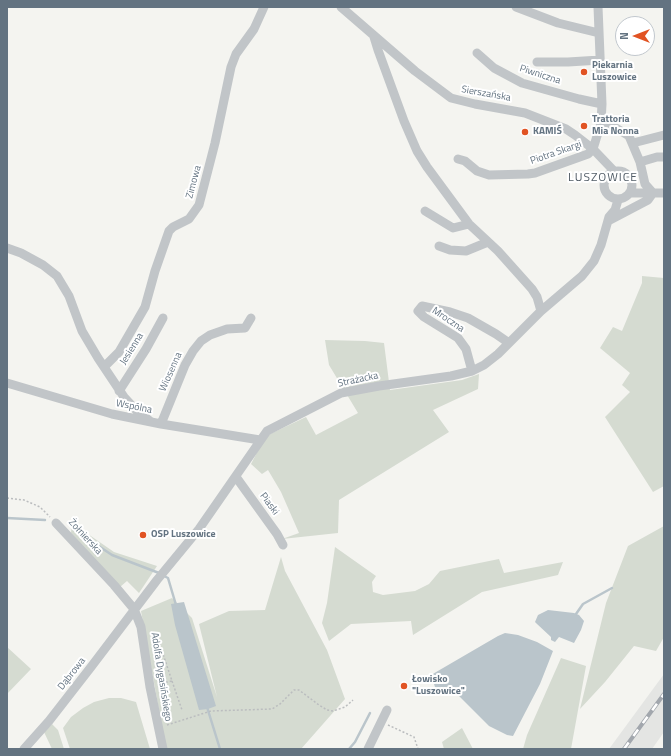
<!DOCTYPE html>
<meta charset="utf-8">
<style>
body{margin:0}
#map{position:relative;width:671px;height:756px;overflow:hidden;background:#f4f4f0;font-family:"Titillium Web",sans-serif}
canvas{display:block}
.frame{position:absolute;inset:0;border:8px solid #637381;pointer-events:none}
.north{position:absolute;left:615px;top:16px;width:40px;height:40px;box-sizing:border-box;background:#fff;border:1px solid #c1c7cd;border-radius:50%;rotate:270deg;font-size:11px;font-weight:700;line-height:16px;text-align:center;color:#637381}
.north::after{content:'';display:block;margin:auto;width:14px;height:18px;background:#e15323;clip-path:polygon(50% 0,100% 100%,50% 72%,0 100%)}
</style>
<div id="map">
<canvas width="671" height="756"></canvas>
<div class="frame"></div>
<div class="north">N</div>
</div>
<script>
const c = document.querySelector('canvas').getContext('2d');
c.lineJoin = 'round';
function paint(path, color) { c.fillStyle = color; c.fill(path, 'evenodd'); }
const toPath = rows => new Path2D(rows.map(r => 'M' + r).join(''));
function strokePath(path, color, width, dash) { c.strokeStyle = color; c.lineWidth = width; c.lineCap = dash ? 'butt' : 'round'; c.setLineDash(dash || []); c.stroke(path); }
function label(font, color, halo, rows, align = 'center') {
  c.font = font + ' "Titillium Web",sans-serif'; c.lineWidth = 4; c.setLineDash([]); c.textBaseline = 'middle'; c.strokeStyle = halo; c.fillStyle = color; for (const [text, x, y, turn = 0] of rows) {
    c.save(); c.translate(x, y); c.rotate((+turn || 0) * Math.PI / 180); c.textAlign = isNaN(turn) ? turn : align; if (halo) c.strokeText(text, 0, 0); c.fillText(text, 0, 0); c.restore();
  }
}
paint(toPath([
 [664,674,664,732,652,749,609,749]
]), '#e4e5e3');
paint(toPath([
 [642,276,664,278,664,486,653,492,605,417,630,392,622,385,630,373,600,348,613,327,622,331,642,283],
 [325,340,365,341,384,343,390,390,462,380,479,374,478,389,433,410,449,432,339,500,338,533,282,539,299,533,281,492,268,470,262,474,251,464,263,441,270,434,306,417,316,435,358,413,329,365],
 [72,523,114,552,157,566,139,593,127,581,120,587,71,533],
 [664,526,664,637,656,651,634,646,605,682,580,709,606,603,628,546],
 [335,547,376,576,372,582,373,592,383,595,415,591,429,584,440,571,499,559,504,573,563,562,558,575,482,592,413,635,411,621,351,624,329,641,322,623,327,603],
 [281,557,285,571,327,650,345,699,301,749,166,749,141,611,172,598,192,618,217,697,199,624,229,611,265,610],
 [7,647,31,669,7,694],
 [561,658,586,666,571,749,523,749,527,735],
 [109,698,121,698,136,702,150,749,70,749,63,728,71,717,83,708,94,702],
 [52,724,58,730,64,749,52,749,44,732],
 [462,728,473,749,444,749,442,742]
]), '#d5dbd1');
paint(toPath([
 [184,602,216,706,208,709,199,710,175,625,171,604],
 [548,610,574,613,579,615,584,621,581,630,574,643,559,637,555,642,551,640,551,637,537,624,535,622,538,615],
 [505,633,518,635,537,642,553,651,540,684,513,736,507,735,489,726,457,694,438,692,435,687,431,675,498,636]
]), '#bac5cb');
strokePath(toPath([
 [7,518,45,520],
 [73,529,112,555,159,573],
 [164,576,168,578,176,605],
 [576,614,583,604,612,588],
 [207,707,220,749],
 [349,749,355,742,370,713]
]), '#bac5cb', 2.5);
strokePath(toPath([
 [7,498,24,500,40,507,50,517],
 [172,681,182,710],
 [158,684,172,681,158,639],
 [167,725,211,711,272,709,280,704,294,690,299,690,319,705,327,710,333,711,345,707,353,700],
 [388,725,414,737,418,749]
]), '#bbbdbf', 1.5, [2, 2]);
strokePath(toPath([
 [341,7,415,71,451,98,475,104,525,113,566,129,575,135,593,149,614,171],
 [516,7,558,23,599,33],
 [374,37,378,50,404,121,417,151,427,167,469,224,498,251,532,289,537,297,541,311],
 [477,53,494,68,522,83,579,99,602,104],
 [537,62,568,62,600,60],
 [601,123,616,128,629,136,640,162,645,184,653,193,648,200,608,221],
 [633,143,664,135],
 [458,159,465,161,477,171,489,175,528,174,535,173,588,154,593,149,601,123,602,104,598,7],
 [640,162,657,157,664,157],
 '604 185a14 14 0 1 1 28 0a14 14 0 1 1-28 0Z',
 [630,193,664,193],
 [425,211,453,228,469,224],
 [439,246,450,250,466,251,488,242],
 [7,248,21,253,43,265,57,276,69,296,82,331,98,358,124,397,136,410,150,421],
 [104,367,119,352,145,307,155,271,169,231,173,227,189,219,199,205,215,143,231,67,236,54,254,29,264,7],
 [472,371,466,349,458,338,424,317,418,311,422,306,450,312,468,318,496,334,509,343],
 [7,383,112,414,161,424,260,440],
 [119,391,146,349,163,318],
 [161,424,185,365,193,351,201,341,210,335,227,329,245,328,251,318],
 [236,477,277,534,283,545],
 [56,523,114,585,134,609,141,627,150,687,163,749],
 [24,749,49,721,91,667,157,580,199,529,267,431,341,393,379,386,451,376,472,371,484,365,498,354,541,311,582,276,594,261,601,245,609,217,615,210,618,200],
 [368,749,387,710]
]), '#c1c5c8', 9);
const rail = toPath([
 [624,749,664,694]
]);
strokePath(rail, '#a2a7ad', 4);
strokePath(rail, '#fff', 2.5, [8]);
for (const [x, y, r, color] of [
 [584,72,4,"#e15323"],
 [584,126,4,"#e15323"],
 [525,132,4,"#e15323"],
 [143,535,4,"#e15323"],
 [404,686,4,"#e15323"]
]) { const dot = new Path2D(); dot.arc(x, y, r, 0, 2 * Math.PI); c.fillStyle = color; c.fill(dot); strokePath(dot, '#fff', 1.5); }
label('bold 10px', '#637381', '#fff', [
 ["Piekarnia",592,66],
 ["Luszowice",592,78],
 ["Trattoria",592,120],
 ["Mia Nonna",592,132],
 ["KAMIŚ",533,132],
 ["OSP Luszowice",151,535],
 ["Łowisko",412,680],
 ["\"Luszowice\"",412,692]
], 'left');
label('10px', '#637381', '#fff', [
 ["Piwniczna",540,75,18],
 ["Sierszańska",486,94,10],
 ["Piotra Skargi",556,153,-19],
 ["Zimowa",194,182,-75],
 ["Mroczna",448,320,34],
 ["Jesienna",132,349,-58],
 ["Wiosenna",171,372,-66],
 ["Strażacka",358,380,-12],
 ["Wspólna",134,407,11],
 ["Piaski",269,504,54],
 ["Żołnierska",85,537,47],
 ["Dąbrowa",72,674,-52],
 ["Adolfa Dygasińskiego",161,677,81]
]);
c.letterSpacing = '1px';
label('12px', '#515c66', '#fff', [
 ["LUSZOWICE",603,178]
]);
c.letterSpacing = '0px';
</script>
